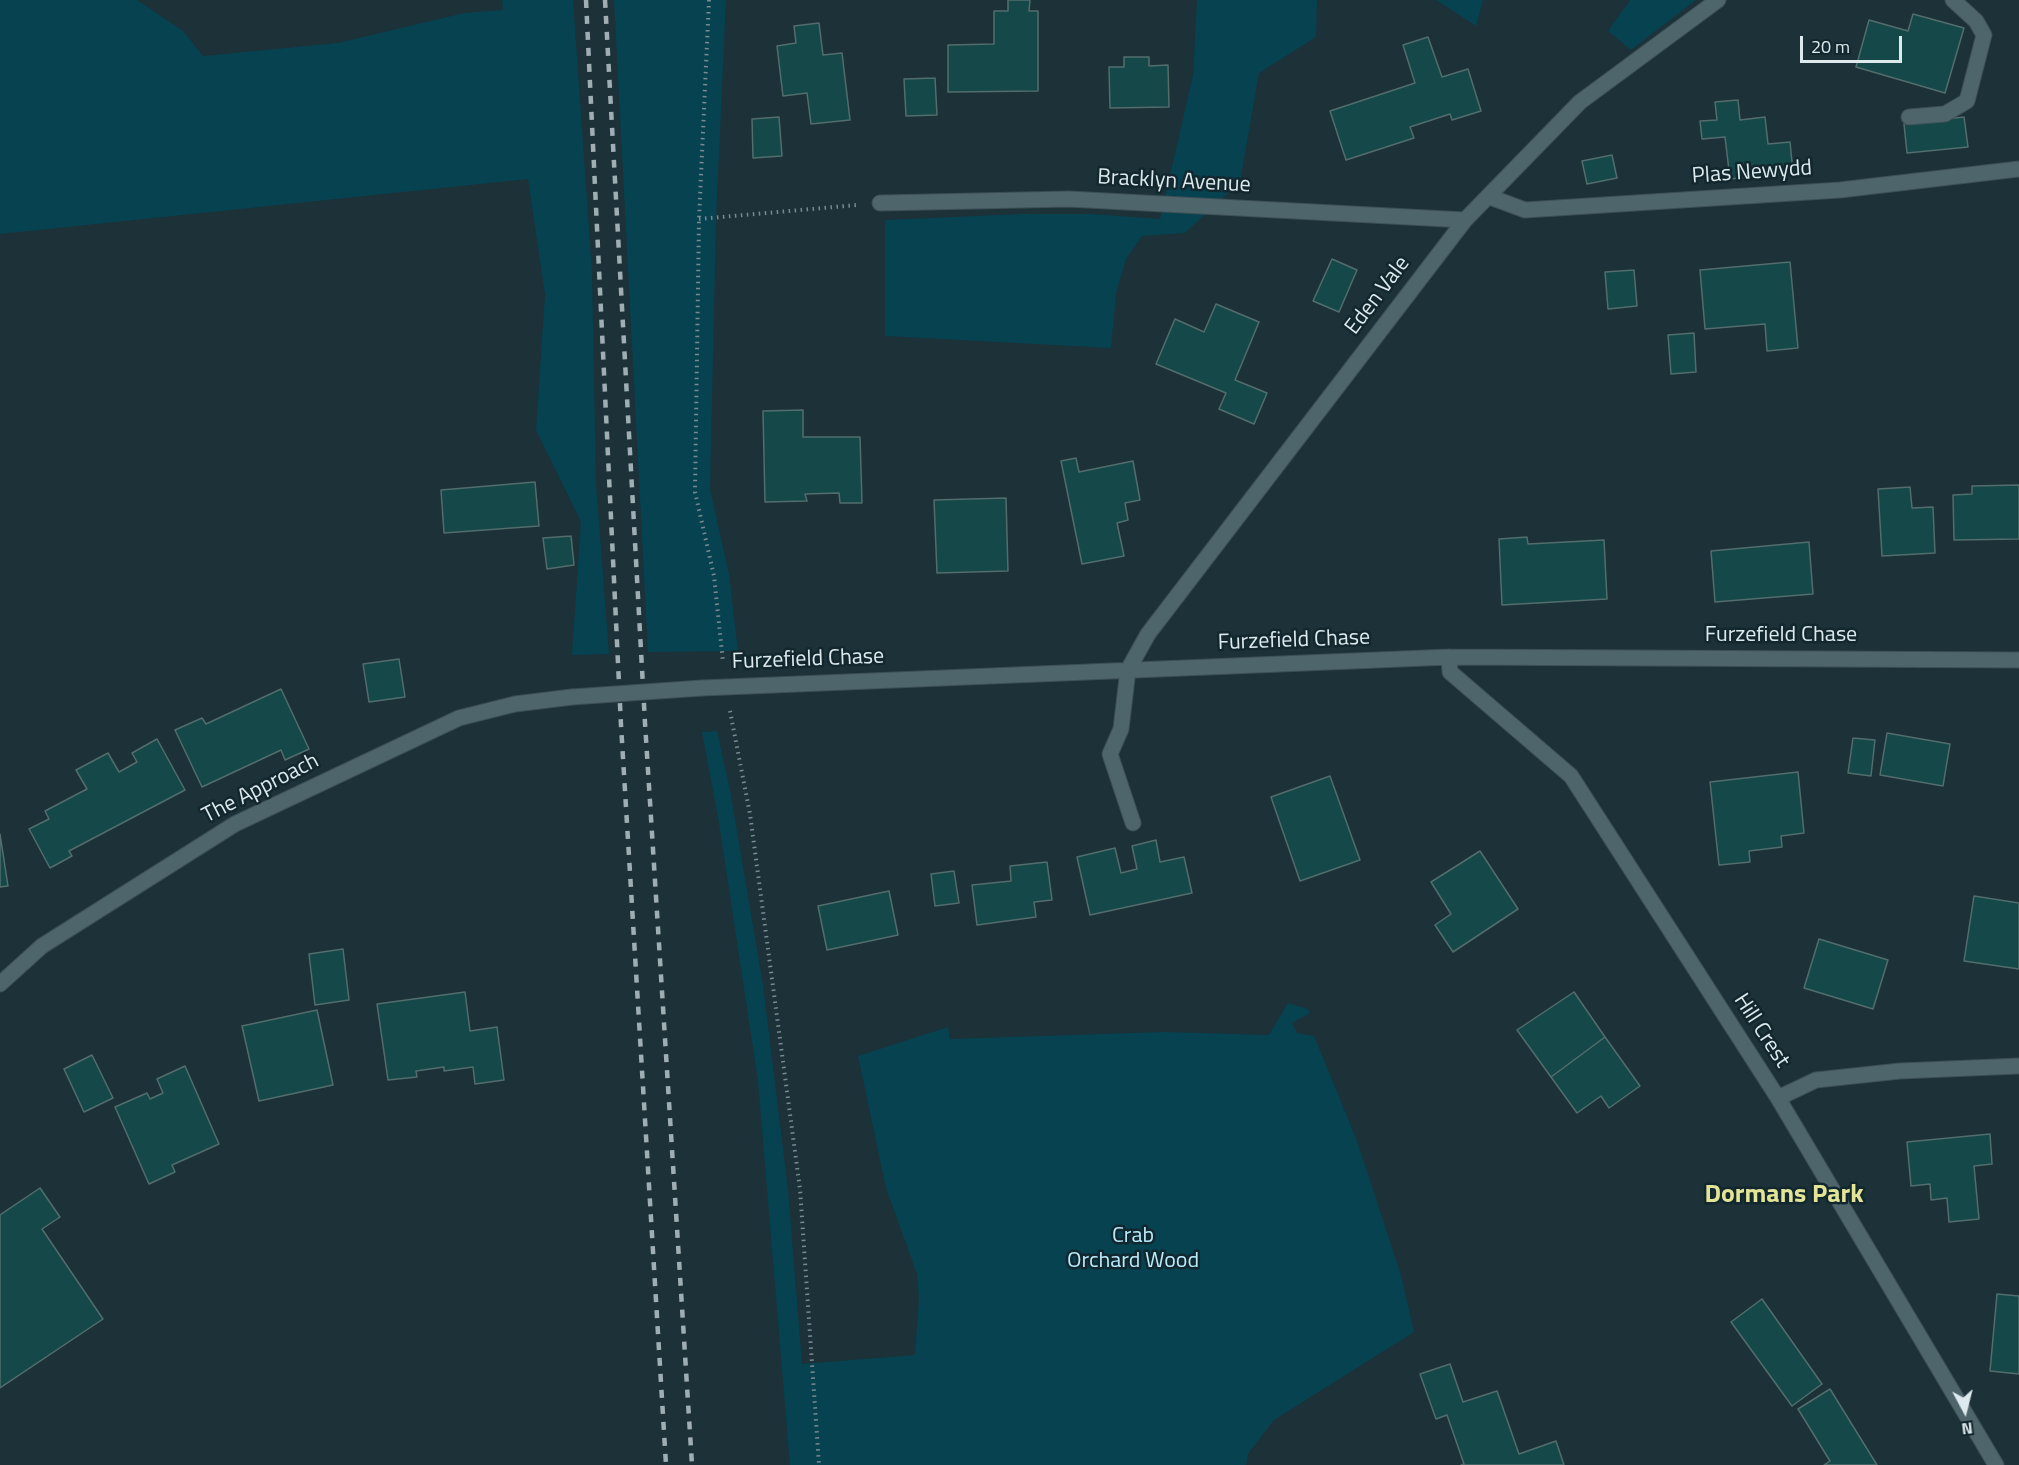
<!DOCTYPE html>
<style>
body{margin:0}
#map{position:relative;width:2019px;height:1465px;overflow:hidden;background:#1c3138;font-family:"Titillium Web",sans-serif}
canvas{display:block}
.north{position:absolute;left:1935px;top:1381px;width:60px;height:60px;-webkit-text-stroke:4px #12272e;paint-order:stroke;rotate:173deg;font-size:16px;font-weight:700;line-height:24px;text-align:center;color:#dce9ed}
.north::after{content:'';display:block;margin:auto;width:21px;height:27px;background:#dce9ed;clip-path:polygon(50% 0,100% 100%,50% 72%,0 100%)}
.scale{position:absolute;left:1800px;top:36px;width:102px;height:27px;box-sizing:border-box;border:3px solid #dce9ed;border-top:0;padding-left:8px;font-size:18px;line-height:21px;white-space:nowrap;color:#dce9ed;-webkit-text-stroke:4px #12272e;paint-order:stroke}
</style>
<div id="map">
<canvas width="2019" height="1465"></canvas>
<div class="north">N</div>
<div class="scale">20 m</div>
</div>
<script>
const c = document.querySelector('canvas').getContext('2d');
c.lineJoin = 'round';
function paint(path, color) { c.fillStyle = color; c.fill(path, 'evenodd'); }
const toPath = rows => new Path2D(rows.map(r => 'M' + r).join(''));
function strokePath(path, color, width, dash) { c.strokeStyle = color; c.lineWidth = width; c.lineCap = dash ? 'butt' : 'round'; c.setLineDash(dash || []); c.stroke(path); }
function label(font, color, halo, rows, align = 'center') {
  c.font = font + ' "Titillium Web",sans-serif'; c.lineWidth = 5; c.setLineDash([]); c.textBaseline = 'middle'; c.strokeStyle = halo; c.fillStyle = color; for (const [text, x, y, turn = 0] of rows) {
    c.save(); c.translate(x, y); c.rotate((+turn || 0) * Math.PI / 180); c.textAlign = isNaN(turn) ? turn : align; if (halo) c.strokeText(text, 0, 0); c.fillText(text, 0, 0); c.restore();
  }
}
paint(toPath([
 [0,0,137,0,183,31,203,56,338,43,464,13,503,10,502,0,573,0,592,272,596,483,609,654,572,655,581,522,536,430,545,295,528,179,0,234],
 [614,0,726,0,716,220,710,489,729,574,738,651,648,652],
 [1197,0,1317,0,1316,37,1259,73,1240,182,1185,233,1142,236,1126,259,1116,293,1111,348,885,336,885,220,1022,214,1091,214,1160,219,1193,75],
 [1436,0,1483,0,1476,26],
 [1630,0,1696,0,1631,50,1608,31],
 [717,731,730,790,763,985,788,1190,802,1364,915,1355,919,1299,917,1274,886,1188,858,1056,948,1027,950,1039,1164,1032,1269,1035,1288,1003,1308,1009,1310,1013,1292,1023,1297,1033,1314,1036,1356,1138,1401,1275,1414,1332,1274,1420,1248,1454,1246,1465,790,1465,758,1081,719,823,702,732]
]), '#074251');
const building = toPath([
 [1008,0,1030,0,1029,11,1038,11,1038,91,948,92,948,45,994,44,994,11,1008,11,1008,0],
 [1913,14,1964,28,1945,93,1856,67,1869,20,1908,31,1913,14],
 [819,23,823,55,842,53,850,120,811,124,807,93,783,96,777,46,796,43,794,26,819,23],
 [1428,37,1442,77,1468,69,1481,111,1452,120,1450,114,1410,127,1414,138,1346,160,1330,111,1415,83,1403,45,1428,37],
 [1124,57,1149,57,1149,66,1168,65,1169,107,1110,108,1109,67,1124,67,1124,57],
 [935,78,937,115,906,116,904,79,935,78],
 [1738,100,1740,120,1765,117,1768,144,1790,142,1793,172,1730,179,1725,137,1702,139,1700,121,1717,120,1715,102,1738,100],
 [779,117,782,156,753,158,752,119,779,117],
 [1964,117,1968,147,1907,153,1904,124,1964,117],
 [1612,155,1617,178,1587,184,1582,161,1612,155],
 [1332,259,1357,270,1339,312,1313,301,1332,259],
 [1790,262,1798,348,1767,351,1765,324,1705,329,1700,270,1790,262],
 [1634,270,1637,306,1608,309,1605,272,1634,270],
 [1216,304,1259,322,1235,380,1267,393,1254,424,1219,409,1226,393,1156,364,1175,319,1204,332,1216,304],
 [1694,333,1696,372,1671,374,1668,335,1694,333],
 [803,410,803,437,860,437,862,503,840,503,839,493,805,494,807,501,765,502,763,411,803,410],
 [1076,458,1079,472,1133,461,1140,500,1125,503,1128,520,1117,523,1124,556,1082,564,1061,461,1076,458],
 [535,482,539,526,444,533,441,490,535,482],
 [2019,485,2019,539,1954,540,1953,495,1972,494,1972,486,2019,485],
 [1910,487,1912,508,1933,507,1935,553,1882,556,1878,489,1910,487],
 [1006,498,1008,571,937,573,934,500,1006,498],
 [571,536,574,565,547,569,543,538,571,536],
 [1527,537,1528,544,1604,540,1607,599,1502,605,1499,539,1527,537],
 [1809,542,1813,594,1715,602,1711,551,1809,542],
 [399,659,405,697,369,702,363,664,399,659],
 [281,689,309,749,285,760,281,750,202,787,175,730,202,718,206,724,281,689],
 [1887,733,1950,744,1943,786,1880,775,1887,733],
 [1853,738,1875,740,1871,776,1848,773,1853,738],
 [157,739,185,790,69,851,72,856,50,868,29,829,49,819,45,811,87,789,76,770,108,753,119,772,137,762,132,753,157,739],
 [1798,772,1804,833,1781,836,1782,847,1749,851,1750,862,1719,865,1710,782,1798,772],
 [1330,776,1360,860,1300,881,1271,797,1330,776],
 [0,834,8,886,0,887,0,834],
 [1156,840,1160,862,1184,857,1192,893,1090,915,1077,857,1115,848,1121,873,1137,869,1132,846,1156,840],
 [1480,851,1518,909,1453,952,1435,925,1451,914,1431,882,1480,851],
 [1047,862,1052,900,1034,902,1036,917,977,925,972,885,1011,881,1010,866,1047,862],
 [954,871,959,903,935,906,931,874,954,871],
 [889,891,898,935,827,950,818,906,889,891],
 [1974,896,2019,903,2019,969,1964,961,1974,896],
 [1819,939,1888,960,1873,1009,1804,988,1819,939],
 [343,949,349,1000,315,1005,309,954,343,949],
 [465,992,470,1031,497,1027,504,1080,475,1084,473,1067,444,1071,444,1067,416,1071,417,1077,388,1080,377,1004,465,992],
 [1574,992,1605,1037,1551,1077,1517,1030,1574,992],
 [317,1010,333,1085,259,1101,242,1026,317,1010],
 [1605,1037,1640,1086,1609,1108,1601,1096,1577,1113,1551,1077,1605,1037],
 [92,1055,113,1098,84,1112,64,1069,92,1055],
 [185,1066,219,1144,172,1165,175,1172,149,1184,115,1107,147,1093,150,1099,163,1093,157,1079,185,1066],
 [1990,1134,1992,1164,1974,1166,1979,1219,1949,1222,1947,1198,1931,1200,1930,1184,1911,1186,1907,1142,1990,1134],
 [40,1188,60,1217,42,1229,103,1319,0,1388,0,1215,40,1188],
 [1997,1294,2019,1296,2019,1374,1990,1371,1997,1294],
 [1762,1299,1822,1384,1792,1406,1731,1322,1762,1299],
 [1450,1364,1463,1402,1497,1391,1519,1454,1556,1441,1564,1465,1461,1465,1464,1464,1447,1415,1436,1419,1420,1374,1450,1364],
 [1830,1389,1877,1465,1824,1465,1830,1461,1798,1409,1830,1389]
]);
paint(building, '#154849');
strokePath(building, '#536d6d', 1.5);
const minor = toPath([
 [1909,117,1945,114,1967,101,1984,35,1976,21,1953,0],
 [1490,197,1525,210,1840,190,2019,169],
 [880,203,1069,199,1465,220],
 [1449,657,1450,672,1571,776,1778,1098,1996,1465],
 [702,688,1449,657,2019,660],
 [1133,823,1110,754,1121,729,1128,670,1148,634,1465,220,1580,102,1718,0],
 [0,984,42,946,235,824,459,718,515,704,572,697],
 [1778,1098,1816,1080,1900,1071,2019,1066]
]);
strokePath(minor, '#3c4f55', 17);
strokePath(toPath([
 [709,0,699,219,695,492,714,576,723,662],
 [699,219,857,205],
 [730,711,750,814,800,1189,819,1465]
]), '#798b90', 4, [1.5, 4.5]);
strokePath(minor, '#4e656c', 15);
strokePath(toPath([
 [586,0,621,725,666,1465],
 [605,0,645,723,692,1465]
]), '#9faeb3', 4.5, [8, 8]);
const minorBridge = toPath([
 [572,697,702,688]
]);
strokePath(minorBridge, '#3c4f55', 17, []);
strokePath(minorBridge, '#4e656c', 15);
label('22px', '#dce9ed', '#12272e', [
 ["Plas Newydd",1752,173,-4],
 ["Bracklyn Avenue",1174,182,3],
 ["Eden Vale",1378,296,-53],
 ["Furzefield Chase",1781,636],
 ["Furzefield Chase",1294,641,-2],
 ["Furzefield Chase",808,660,-2],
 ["The Approach",261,789,-27],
 ["Hill Crest",1761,1031,57]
]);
label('22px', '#b8ecfd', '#12272e', [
 ["Crab",1133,1237],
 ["Orchard Wood",1133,1262]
]);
label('bold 26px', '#e2e496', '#12272e', [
 ["Dormans Park",1784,1196]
]);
</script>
